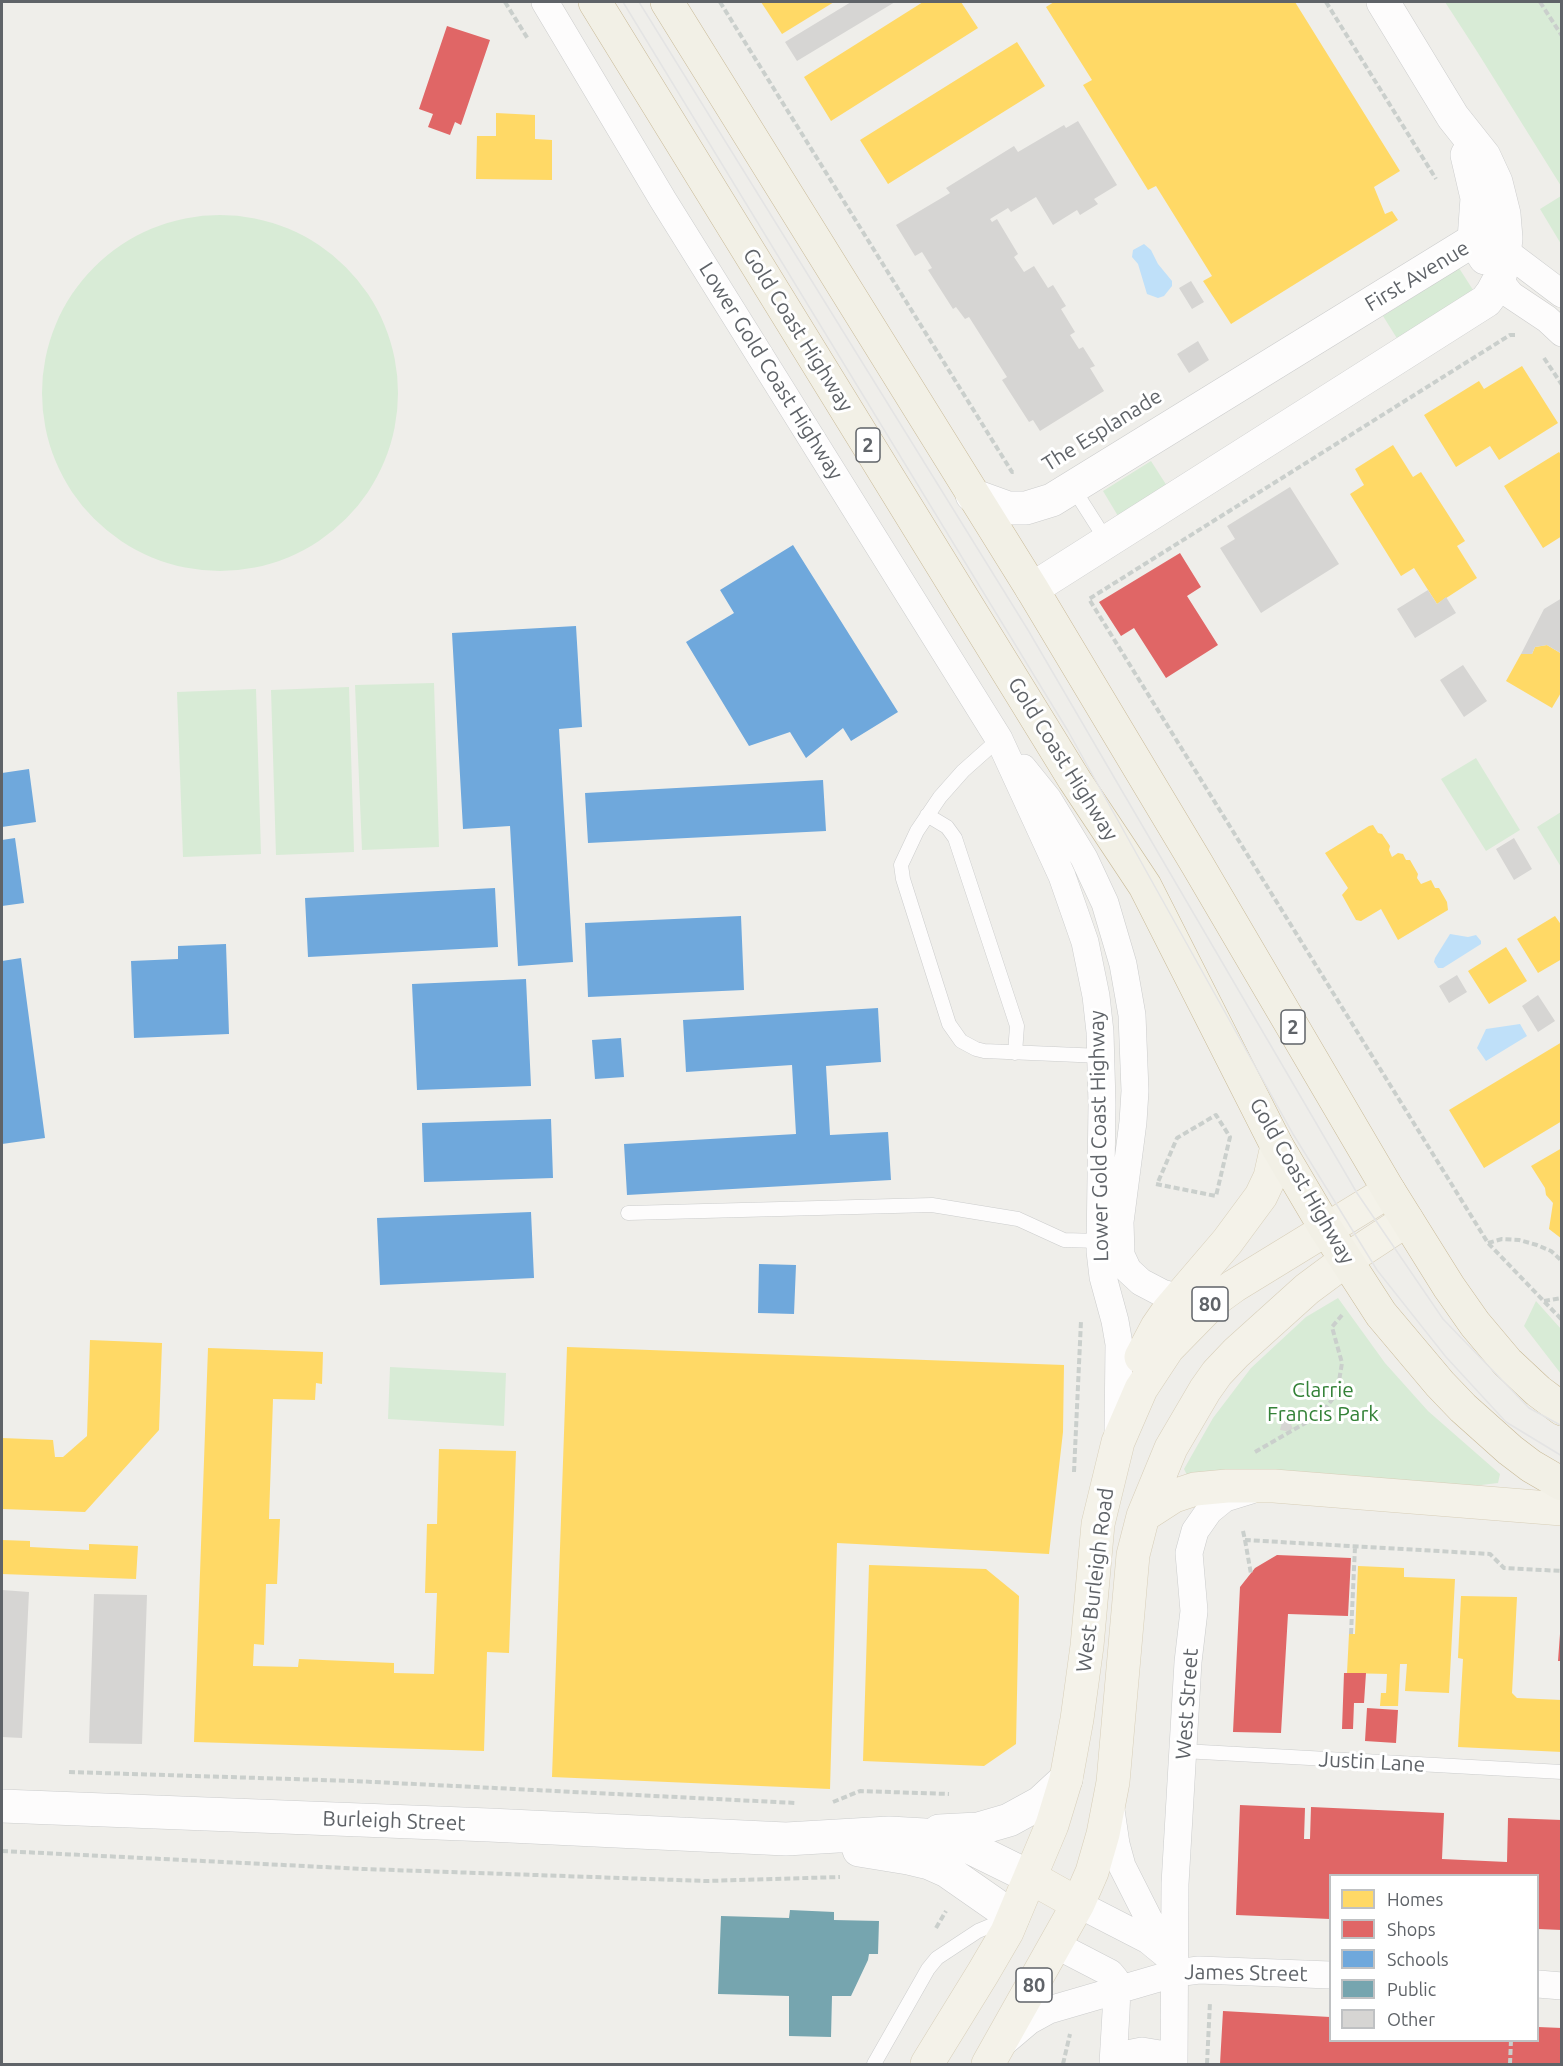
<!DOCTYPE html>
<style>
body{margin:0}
#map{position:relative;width:1563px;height:2066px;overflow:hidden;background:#efeeea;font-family:Ubuntu,sans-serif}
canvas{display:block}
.frame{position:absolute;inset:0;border:3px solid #5f6368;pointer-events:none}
.legend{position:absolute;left:1329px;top:1874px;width:210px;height:168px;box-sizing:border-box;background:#fff;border:2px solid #bfc1c3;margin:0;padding:8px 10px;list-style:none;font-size:18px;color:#5f6368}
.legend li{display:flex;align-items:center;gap:12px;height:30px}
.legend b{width:30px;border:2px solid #bfc1c3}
</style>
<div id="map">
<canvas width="1563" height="2066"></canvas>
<div class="frame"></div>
<ul class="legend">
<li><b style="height:16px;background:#ffd966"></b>Homes</li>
<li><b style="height:16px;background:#e06666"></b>Shops</li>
<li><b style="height:16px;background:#6fa8dc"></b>Schools</li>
<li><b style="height:16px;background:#76a5af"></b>Public</li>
<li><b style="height:16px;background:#d6d5d3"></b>Other</li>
</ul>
</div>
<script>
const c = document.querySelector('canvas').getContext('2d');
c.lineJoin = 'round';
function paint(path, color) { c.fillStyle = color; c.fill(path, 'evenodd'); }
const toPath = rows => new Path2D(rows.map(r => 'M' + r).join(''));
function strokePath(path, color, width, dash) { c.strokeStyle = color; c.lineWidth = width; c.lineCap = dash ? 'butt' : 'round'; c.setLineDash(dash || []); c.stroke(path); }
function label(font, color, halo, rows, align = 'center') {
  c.font = font + ' Ubuntu,sans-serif'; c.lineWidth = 6; c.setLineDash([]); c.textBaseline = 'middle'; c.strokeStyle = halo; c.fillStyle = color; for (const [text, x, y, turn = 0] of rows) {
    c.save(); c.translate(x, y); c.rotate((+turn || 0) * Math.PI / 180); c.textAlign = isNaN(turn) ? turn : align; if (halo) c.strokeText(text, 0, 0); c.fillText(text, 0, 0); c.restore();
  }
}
paint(toPath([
 [1445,2,1561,2,1561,186,1478,53],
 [1561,196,1561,244,1540,209],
 '42 393a178 178 0 1 1 356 0a178 178 0 1 1-356 0Z',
 [1459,268,1475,293,1398,340,1383,316],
 [1151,461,1167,486,1118,516,1103,491],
 [434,683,439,847,362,850,355,685],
 [349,687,354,852,276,855,271,690],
 [256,689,261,854,183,857,177,692],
 [1476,758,1520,830,1486,851,1441,779],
 [1561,812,1561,867,1537,827],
 [1338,1298,1385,1363,1428,1411,1500,1474,1498,1483,1473,1486,1188,1477,1184,1469,1213,1418,1251,1368,1306,1317],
 [1536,1301,1561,1329,1561,1374,1524,1326],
 [390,1367,506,1373,504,1426,388,1419]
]), '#d8ebd6');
paint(toPath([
 [1144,244,1151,250,1158,264,1172,281,1172,286,1164,296,1158,298,1147,294,1138,264,1132,257,1133,250],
 [1450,934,1468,937,1476,935,1481,941,1481,944,1443,968,1438,968,1434,962,1435,958],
 [1520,1024,1527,1036,1486,1061,1477,1048,1486,1029]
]), '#bfe0f9');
paint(toPath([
 [761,2,834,2,782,34],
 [923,2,961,2,978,28,831,121,804,77],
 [1054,2,1295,2,1400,171,1374,187,1385,214,1392,211,1398,220,1231,324,1203,281,1212,276,1156,186,1148,190,1083,85,1092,80,1046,7],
 [1017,42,1045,86,888,184,860,140],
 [496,113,535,115,535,139,552,140,552,180,476,179,477,136,496,136],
 [1522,366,1558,423,1499,460,1490,446,1456,467,1424,415,1479,381,1484,389],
 [1393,445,1413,477,1421,472,1465,541,1457,546,1477,578,1437,604,1414,568,1401,576,1350,494,1364,485,1355,469],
 [1559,452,1562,456,1562,536,1543,548,1504,486],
 [1547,645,1562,654,1562,691,1552,708,1506,681,1521,654,1532,654,1535,647],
 [1373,825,1378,833,1382,834,1390,846,1389,850,1392,857,1398,853,1403,854,1406,860,1410,860,1418,874,1417,878,1421,884,1431,880,1435,888,1439,888,1447,902,1448,910,1398,940,1381,909,1361,921,1356,920,1342,895,1348,888,1325,853,1369,826],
 [1555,916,1562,926,1562,959,1538,973,1517,939],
 [1506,947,1527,981,1489,1004,1468,971],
 [1562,1042,1562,1121,1484,1168,1449,1110],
 [1562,1148,1562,1239,1549,1229,1553,1203,1546,1195,1545,1188,1531,1166],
 [90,1340,162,1343,159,1430,85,1512,2,1509,2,1438,53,1440,55,1457,63,1457,87,1436],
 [567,1347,1064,1365,1063,1432,1049,1554,837,1543,830,1789,552,1777],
 [208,1348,323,1352,322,1384,316,1383,315,1400,273,1399,269,1519,280,1519,277,1584,266,1584,264,1645,254,1644,253,1666,298,1667,299,1659,394,1663,394,1673,434,1674,437,1593,425,1593,427,1524,437,1524,439,1449,516,1451,509,1653,487,1652,484,1751,194,1742],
 [2,1540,30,1541,30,1547,89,1550,89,1544,138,1546,136,1579,2,1574],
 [869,1565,986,1569,1019,1596,1016,1744,984,1766,863,1761],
 [1358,1566,1404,1568,1404,1577,1455,1579,1449,1693,1405,1691,1407,1664,1400,1664,1398,1706,1380,1706,1381,1693,1386,1693,1387,1674,1347,1673,1349,1634,1355,1634],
 [1461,1596,1517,1597,1512,1693,1517,1698,1562,1700,1562,1752,1458,1747,1463,1659,1458,1658]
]), '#ffd966');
paint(toPath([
 [447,26,490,40,461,125,455,122,450,135,428,127,433,114,419,109],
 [1180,553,1201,587,1187,596,1218,645,1166,678,1134,628,1121,636,1099,602],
 [1277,1555,1351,1558,1348,1616,1288,1614,1281,1733,1233,1732,1240,1587,1255,1568],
 [1560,1634,1562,1635,1562,1661,1558,1661],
 [1344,1673,1366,1673,1364,1703,1354,1703,1353,1729,1342,1729],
 [1367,1708,1398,1710,1396,1743,1365,1741],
 [1240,1805,1305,1808,1304,1839,1310,1839,1311,1807,1444,1813,1442,1859,1507,1862,1508,1818,1562,1820,1562,1930,1538,1929,1538,1876,1330,1876,1330,1919,1236,1915],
 [1223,2011,1330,2017,1330,2040,1538,2040,1538,2027,1562,2028,1562,2064,1220,2064]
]), '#e06666');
paint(toPath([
 [793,545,898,712,851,741,843,728,806,758,790,732,749,746,686,642,734,613,720,590],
 [576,626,582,727,559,729,573,962,518,966,510,826,463,829,452,633],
 [29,769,36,822,2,827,2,773],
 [823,780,826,831,588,843,585,793],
 [15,838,24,903,2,906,2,840],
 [495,888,498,947,308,957,305,898],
 [741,916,744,990,588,997,585,923],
 [226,944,229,1034,134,1038,131,961,178,959,178,946],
 [21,958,45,1138,2,1144,2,961],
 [526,979,531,1086,417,1090,412,984],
 [878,1008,881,1062,826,1066,830,1135,888,1132,891,1180,627,1195,624,1144,796,1134,792,1065,686,1072,683,1020],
 [621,1038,624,1077,595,1079,592,1040],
 [551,1119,553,1178,424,1182,422,1123],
 [531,1212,534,1278,380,1285,377,1218],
 [759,1264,796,1265,794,1314,758,1313]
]), '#6fa8dc');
paint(toPath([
 [790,1910,834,1912,834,1920,879,1921,878,1954,869,1954,868,1960,851,1996,832,1996,831,2037,789,2036,789,1996,718,1994,721,1916,789,1918]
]), '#76a5af');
paint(toPath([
 [851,2,895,2,797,61,785,42],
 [1078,121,1117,185,1094,199,1098,204,1080,215,1077,210,1053,225,1036,197,1011,212,1008,208,990,219,992,222,997,219,1018,254,1014,257,1024,272,1034,266,1048,288,1053,285,1066,306,1061,309,1075,332,1070,335,1079,349,1083,347,1095,366,1090,368,1104,391,1040,431,1033,420,1029,422,1002,380,1007,377,969,317,965,319,956,307,953,309,928,270,932,268,922,252,915,256,896,225,950,193,946,188,1014,146,1018,152,1064,125,1066,128],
 [1191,281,1204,302,1192,309,1179,288],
 [1198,341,1209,360,1189,373,1177,354],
 [1290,487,1339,564,1261,613,1220,548,1235,539,1227,526],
 [1428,590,1437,604,1446,597,1456,613,1415,638,1397,609],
 [1562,598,1562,654,1547,645,1535,647,1532,654,1521,654,1544,609],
 [1463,665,1487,701,1464,717,1440,680],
 [1514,838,1532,869,1514,880,1496,849],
 [1457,975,1467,992,1449,1003,1439,986],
 [1538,995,1555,1021,1538,1032,1522,1006],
 [1289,1419,1293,1429,1286,1431,1280,1430,1282,1422],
 [2,1590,29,1592,22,1738,2,1737],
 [94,1594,147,1595,142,1744,89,1743]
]), '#d6d5d3');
const service = toPath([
 [1073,488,1108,543],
 [999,739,963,771,940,797,917,831,901,865,903,879,949,1024,961,1041,976,1049,984,1051,1102,1056],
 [927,815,947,827,955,838,1017,1026,1015,1053],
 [628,1213,932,1205,1018,1219,1064,1240,1099,1241],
 [1183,1751,1562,1772],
 [874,2064,928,1969,937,1958,978,1931,1007,1919]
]);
const minor = toPath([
 [545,2,663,200,999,739,1062,876,1085,942,1096,996,1100,1032,1102,1104,1100,1251,1103,1277,1115,1321,1119,1344,1118,1434],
 [1505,251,1562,294],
 [1499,280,1511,295,1547,319,1562,333],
 [1023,768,1048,799,1084,858,1105,903,1123,964,1132,1015,1135,1091,1133,1122,1120,1222,1121,1255,1128,1270,1141,1282,1162,1293,1197,1303],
 [1111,1810,1116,1844,1122,1866,1170,1961],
 [1078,1904,1148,1940,1165,1954],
 [1056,1945,1110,1973,1115,1979,1117,1987,1116,2012,1113,2064],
 [1538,1984,1562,1986],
 [1003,2043,1029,2021,1049,2010,1176,1973,1199,1970,1330,1975],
 [1113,2063,1127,2054,1142,2051,1160,2054,1172,2064],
 [1174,2064,1175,1884,1188,1662,1194,1611,1189,1553,1195,1531,1209,1511,1225,1498,1251,1490]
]);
const tertiary = toPath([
 [1467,155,1477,198,1474,240,1485,258],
 [972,495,1008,508,1026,508,1052,500,1474,240],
 [1032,589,1486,301,1492,293,1499,280,1503,264,1506,238,1504,214,1496,182,1484,156,1453,117,1383,2],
 [2,1806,489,1825,786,1839,889,1833,925,1835,942,1838,967,1846,1030,1877],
 [939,1831,978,1829,1009,1820,1040,1803,1066,1779],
 [859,1850,908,1858,929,1863,947,1871,1013,1917]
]);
const primary = toPath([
 [1141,1357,1157,1327,1168,1311,1227,1242,1261,1196,1270,1177,1277,1146],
 [1143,1516,1174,1496,1195,1489,1227,1486,1274,1486,1562,1509],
 [1030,1877,1078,1904],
 [927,2064,983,1973,1007,1932,1052,1825,1066,1779,1077,1719,1087,1646,1098,1524,1118,1442,1141,1389,1168,1348,1216,1299,1234,1286,1389,1191],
 [988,2064,1078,1904,1092,1872,1103,1834,1113,1782,1133,1555,1143,1516,1171,1448,1205,1390,1217,1373,1236,1353,1307,1289,1346,1260,1407,1220]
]);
const trunk = toPath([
 [595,2,1074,779,1145,886,1277,1146,1326,1229,1381,1314,1440,1384,1463,1408,1510,1450,1531,1466,1562,1484],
 [667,2,1032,589,1197,864,1389,1191,1449,1287,1475,1324,1507,1362,1538,1391,1562,1409]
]);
strokePath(service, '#cbcccc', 15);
strokePath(minor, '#cbcccc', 28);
strokePath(tertiary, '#cbcccc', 34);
strokePath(primary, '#d7ceb8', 34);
strokePath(trunk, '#c8b996', 34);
strokePath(toPath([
 [505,2,528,39],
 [720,2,1012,472,1015,472],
 [1326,2,1436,179],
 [1540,2,1562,36],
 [1515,335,1510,335,1089,599,1488,1243,1562,1320],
 [1544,358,1562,385],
 [1156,1184,1216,1196,1230,1137,1216,1115,1177,1138,1158,1182],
 [1488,1243,1502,1239,1519,1240,1537,1245,1551,1251,1562,1261],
 [1544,1301,1562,1298],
 [1255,1452,1321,1414,1337,1393,1342,1363,1332,1327,1342,1315],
 [1074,1472,1081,1321],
 [1243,1531,1245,1540,1490,1554,1504,1568,1562,1571],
 [1245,1540,1251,1574],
 [1351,1634,1355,1547],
 [69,1772,354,1781,796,1803],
 [833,1802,860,1791,949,1794],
 [2,1851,364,1869,706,1881,840,1877],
 [936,1928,946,1911],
 [1063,2064,1070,2034],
 [1207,2064,1210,2002],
 [1510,2064,1511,2040]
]), '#cacfcc', 4, [6, 3]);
strokePath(service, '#fdfcfc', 14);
strokePath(minor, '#fdfcfc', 27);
strokePath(tertiary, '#fdfcfc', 33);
strokePath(primary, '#f4f2e9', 33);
strokePath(trunk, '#f2f0e6', 33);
strokePath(toPath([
 [623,2,1068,731,1293,1134,1377,1270,1446,1357,1506,1422,1562,1456],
 [639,2,1028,630,1357,1193,1443,1319,1529,1408,1562,1426]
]), '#e4e4e4', 1.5);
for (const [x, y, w] of [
 [868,445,24],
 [1293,1027,24],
 [1210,1304,36],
 [1034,1985,36]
]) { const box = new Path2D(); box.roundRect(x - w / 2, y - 17, w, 34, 4.5); c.fillStyle = '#fff'; c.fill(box); strokePath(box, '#5f6368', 1.5); }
label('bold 20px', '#5f6368', null, [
 ["2",868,445],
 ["2",1293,1027],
 ["80",1210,1304],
 ["80",1034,1985]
]);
label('21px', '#5f6368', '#fff', [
 ["First Avenue",1417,276,-31],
 ["Gold Coast Highway",798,330,58],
 ["Lower Gold Coast Highway",771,371,58],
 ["The Esplanade",1102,430,-32],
 ["Gold Coast Highway",1063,759,58],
 ["Lower Gold Coast Highway",1099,1136,-91],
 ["Gold Coast Highway",1302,1181,60],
 ["West Burleigh Road",1095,1580,-83],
 ["West Street",1187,1704,-86],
 ["Justin Lane",1372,1762,3],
 ["Burleigh Street",394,1821,2],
 ["James Street",1246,1973,1]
]);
label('21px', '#348238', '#fff', [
 ["Clarrie",1323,1390],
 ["Francis Park",1323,1414]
]);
</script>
